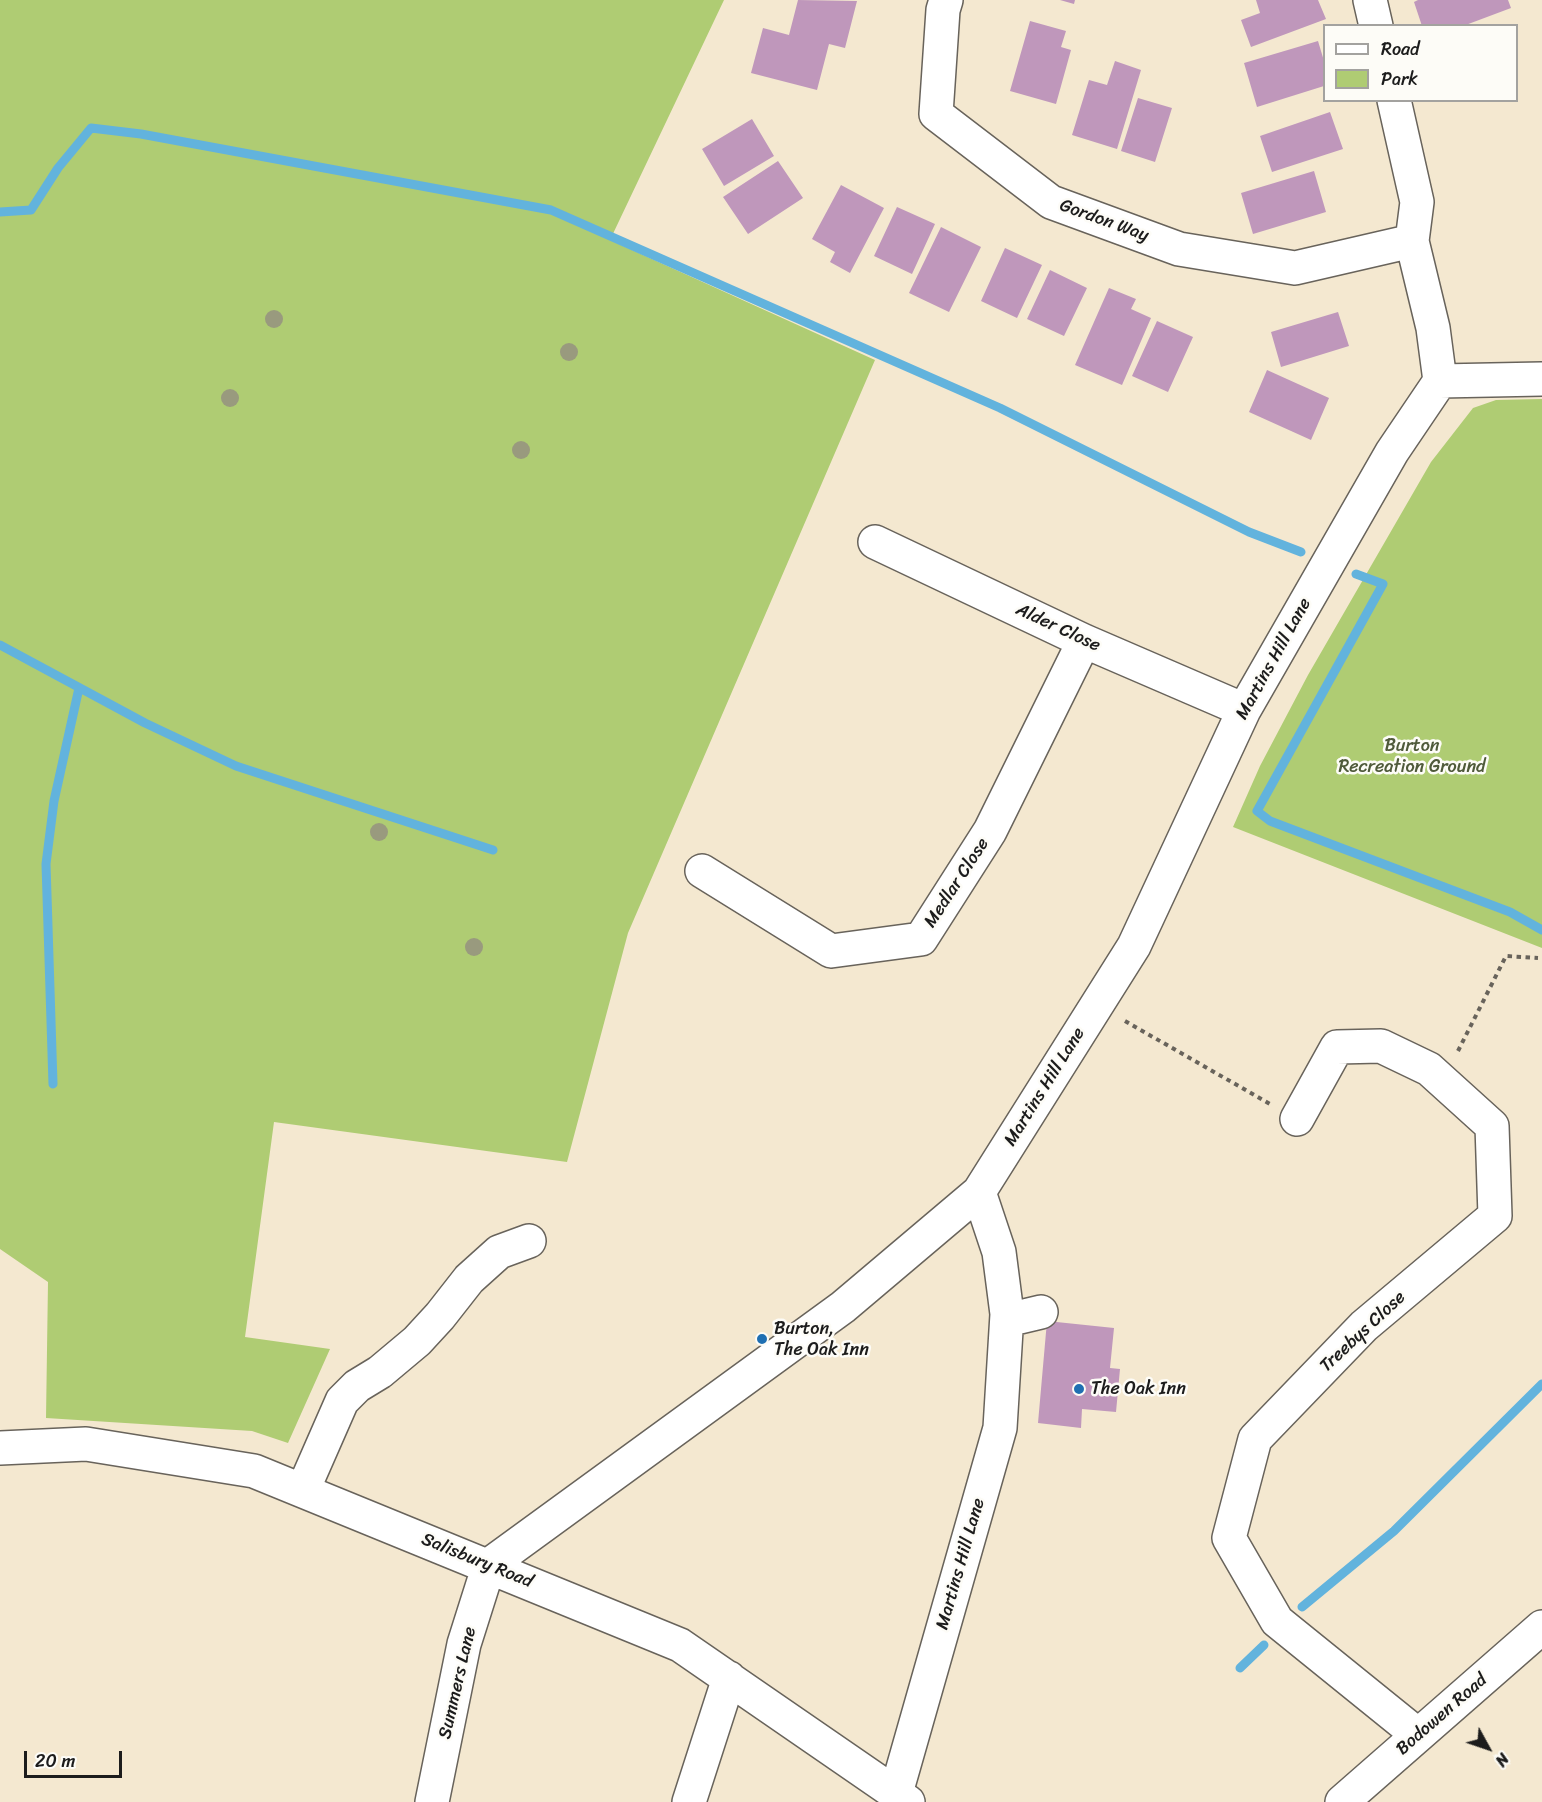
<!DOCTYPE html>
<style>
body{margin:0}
#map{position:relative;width:1542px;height:1802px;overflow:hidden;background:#f4e8d0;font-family:Sriracha,sans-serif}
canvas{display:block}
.legend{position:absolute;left:1323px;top:24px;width:195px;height:78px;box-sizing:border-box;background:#fdfcf7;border:2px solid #a3a29f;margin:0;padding:8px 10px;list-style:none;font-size:18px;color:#1c1c1c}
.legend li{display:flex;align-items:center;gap:12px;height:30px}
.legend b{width:30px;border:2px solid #a3a29f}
.north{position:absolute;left:1458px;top:1718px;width:60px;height:60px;-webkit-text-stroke:4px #fdfcf7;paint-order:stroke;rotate:130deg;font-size:16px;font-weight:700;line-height:24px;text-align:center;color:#1c1c1c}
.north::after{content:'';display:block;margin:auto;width:21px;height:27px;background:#1c1c1c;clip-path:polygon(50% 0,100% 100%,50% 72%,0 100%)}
.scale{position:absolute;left:24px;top:1751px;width:98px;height:27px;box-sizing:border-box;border:3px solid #1c1c1c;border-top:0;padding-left:8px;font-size:18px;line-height:21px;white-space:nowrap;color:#1c1c1c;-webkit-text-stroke:4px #fdfcf7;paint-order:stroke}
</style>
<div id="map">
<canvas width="1542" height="1802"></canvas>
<ul class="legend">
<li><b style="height:8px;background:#fff"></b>Road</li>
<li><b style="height:16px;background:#afcc73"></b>Park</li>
</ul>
<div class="north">N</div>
<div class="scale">20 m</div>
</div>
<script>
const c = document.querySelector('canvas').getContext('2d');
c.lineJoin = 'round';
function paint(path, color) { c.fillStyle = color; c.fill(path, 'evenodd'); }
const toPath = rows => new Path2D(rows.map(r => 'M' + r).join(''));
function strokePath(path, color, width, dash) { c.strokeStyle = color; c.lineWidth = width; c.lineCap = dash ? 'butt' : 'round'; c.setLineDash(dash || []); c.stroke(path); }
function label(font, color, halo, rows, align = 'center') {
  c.font = font + ' Sriracha,sans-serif'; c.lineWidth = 5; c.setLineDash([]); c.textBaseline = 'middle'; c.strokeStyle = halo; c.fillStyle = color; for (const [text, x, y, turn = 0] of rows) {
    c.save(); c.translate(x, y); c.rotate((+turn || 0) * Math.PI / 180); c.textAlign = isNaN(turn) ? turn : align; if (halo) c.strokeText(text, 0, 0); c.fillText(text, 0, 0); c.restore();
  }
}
paint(toPath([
 [0,0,724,0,610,240,875,360,628,933,567,1162,274,1122,245,1337,330,1349,288,1443,252,1431,46,1418,48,1282,0,1249],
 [1542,399,1542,948,1233,827,1260,766,1308,675,1431,462,1473,408,1496,400]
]), '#afcc73');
strokePath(toPath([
 [0,212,31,210,58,168,91,128,141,134,551,210,1000,408,1249,532,1301,552],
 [1356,574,1383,584,1257,811,1270,821,1510,912,1542,930],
 [0,645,145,723,236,766,493,850],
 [53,1084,46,864,54,801,79,688],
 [1302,1607,1394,1531,1542,1384],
 [1240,1668,1264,1645]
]), '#62b3dd', 9);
paint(toPath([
 [798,0,857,1,845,48,829,44,817,90,751,73,763,28,789,35],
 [1060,0,1075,0,1074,4],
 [1256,0,1318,0,1326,19,1251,47,1241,20,1260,13],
 [1418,0,1508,0,1511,8,1463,26,1422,26,1414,2],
 [1030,21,1066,31,1061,47,1071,50,1056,104,1010,91],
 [1318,41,1324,61,1324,86,1257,107,1244,63],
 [1115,61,1141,70,1117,149,1072,135,1089,80,1107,85],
 [1138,98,1172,108,1155,162,1121,151],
 [1330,112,1343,149,1272,172,1260,136],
 [752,119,774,156,724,186,702,149],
 [778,161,803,198,748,234,723,197],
 [1314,171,1326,212,1253,234,1241,193],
 [841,185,884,208,850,273,830,262,835,252,812,239],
 [897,207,935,224,912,274,874,256],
 [941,227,981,247,949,312,909,293],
 [1005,248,1042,265,1017,318,981,301],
 [1050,270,1087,288,1064,336,1027,319],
 [1109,288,1136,299,1131,309,1151,318,1122,385,1075,365],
 [1338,312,1349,346,1281,367,1271,332],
 [1157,321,1193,337,1168,392,1132,376],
 [1267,370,1329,398,1311,440,1249,412],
 [1047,1321,1114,1328,1110,1368,1120,1369,1116,1412,1082,1409,1081,1428,1038,1423]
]), '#bf97bb');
const minor = toPath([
 [946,0,943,10,936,114,1051,202,1179,249,1295,268,1412,241],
 [1370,0,1376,26],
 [1440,381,1542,379],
 [875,542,1084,641,1244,710],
 [702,871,831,951,921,939,990,831,1084,641],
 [1297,1119,1337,1047,1381,1046,1429,1069,1492,1126,1495,1216,1364,1326,1255,1439,1229,1538,1277,1621,1418,1735],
 [1007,1314,1020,1317,1041,1312],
 [0,1448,86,1444,254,1471,680,1645,908,1802],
 [303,1490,342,1401,357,1386,380,1372,417,1341,440,1316,469,1279,499,1252,529,1241],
 [489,1565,843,1307,979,1192,1134,946,1244,710,1392,452,1440,381,1433,328,1412,241,1417,202,1394,100],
 [896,1793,1000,1428,1007,1314,999,1252,979,1192],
 [432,1802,464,1644,489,1565],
 [689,1802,729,1678],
 [1342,1802,1542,1627]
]);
strokePath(minor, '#68635b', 36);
strokePath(toPath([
 [1125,1021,1270,1104],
 [1458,1051,1506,956,1538,958]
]), '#68635b', 4, [4.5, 4.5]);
strokePath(minor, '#fff', 33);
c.fillStyle = '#999a7e';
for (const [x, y] of [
 [274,319],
 [569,352],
 [230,398],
 [521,450],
 [379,832],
 [474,947]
]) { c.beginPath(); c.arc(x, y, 9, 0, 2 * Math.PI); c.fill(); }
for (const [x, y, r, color] of [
 [762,1339,6,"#1f6fb2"],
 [1079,1389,6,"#1f6fb2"]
]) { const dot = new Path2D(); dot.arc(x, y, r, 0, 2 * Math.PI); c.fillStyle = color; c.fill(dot); strokePath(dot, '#fdfcf7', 2); }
label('18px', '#1c1c1c', '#fdfcf7', [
 ["Gordon Way",1104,221,20],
 ["Alder Close",1058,628,25],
 ["Martins Hill Lane",1274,659,-61],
 ["Medlar Close",957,883,-57],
 ["Martins Hill Lane",1045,1087,-58],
 ["Treebys Close",1363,1332,-43],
 ["Salisbury Road",477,1561,22],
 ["Martins Hill Lane",961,1564,-74],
 ["Summers Lane",458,1683,-77],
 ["Bodowen Road",1442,1715,-41]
]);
label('18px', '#4f5a3a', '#fdfcf7', [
 ["Burton",1412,746],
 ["Recreation Ground",1412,767]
]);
label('18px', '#1c1c1c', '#fdfcf7', [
 ["Burton,",774,1329],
 ["The Oak Inn",774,1350],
 ["The Oak Inn",1091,1389]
], 'left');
</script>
